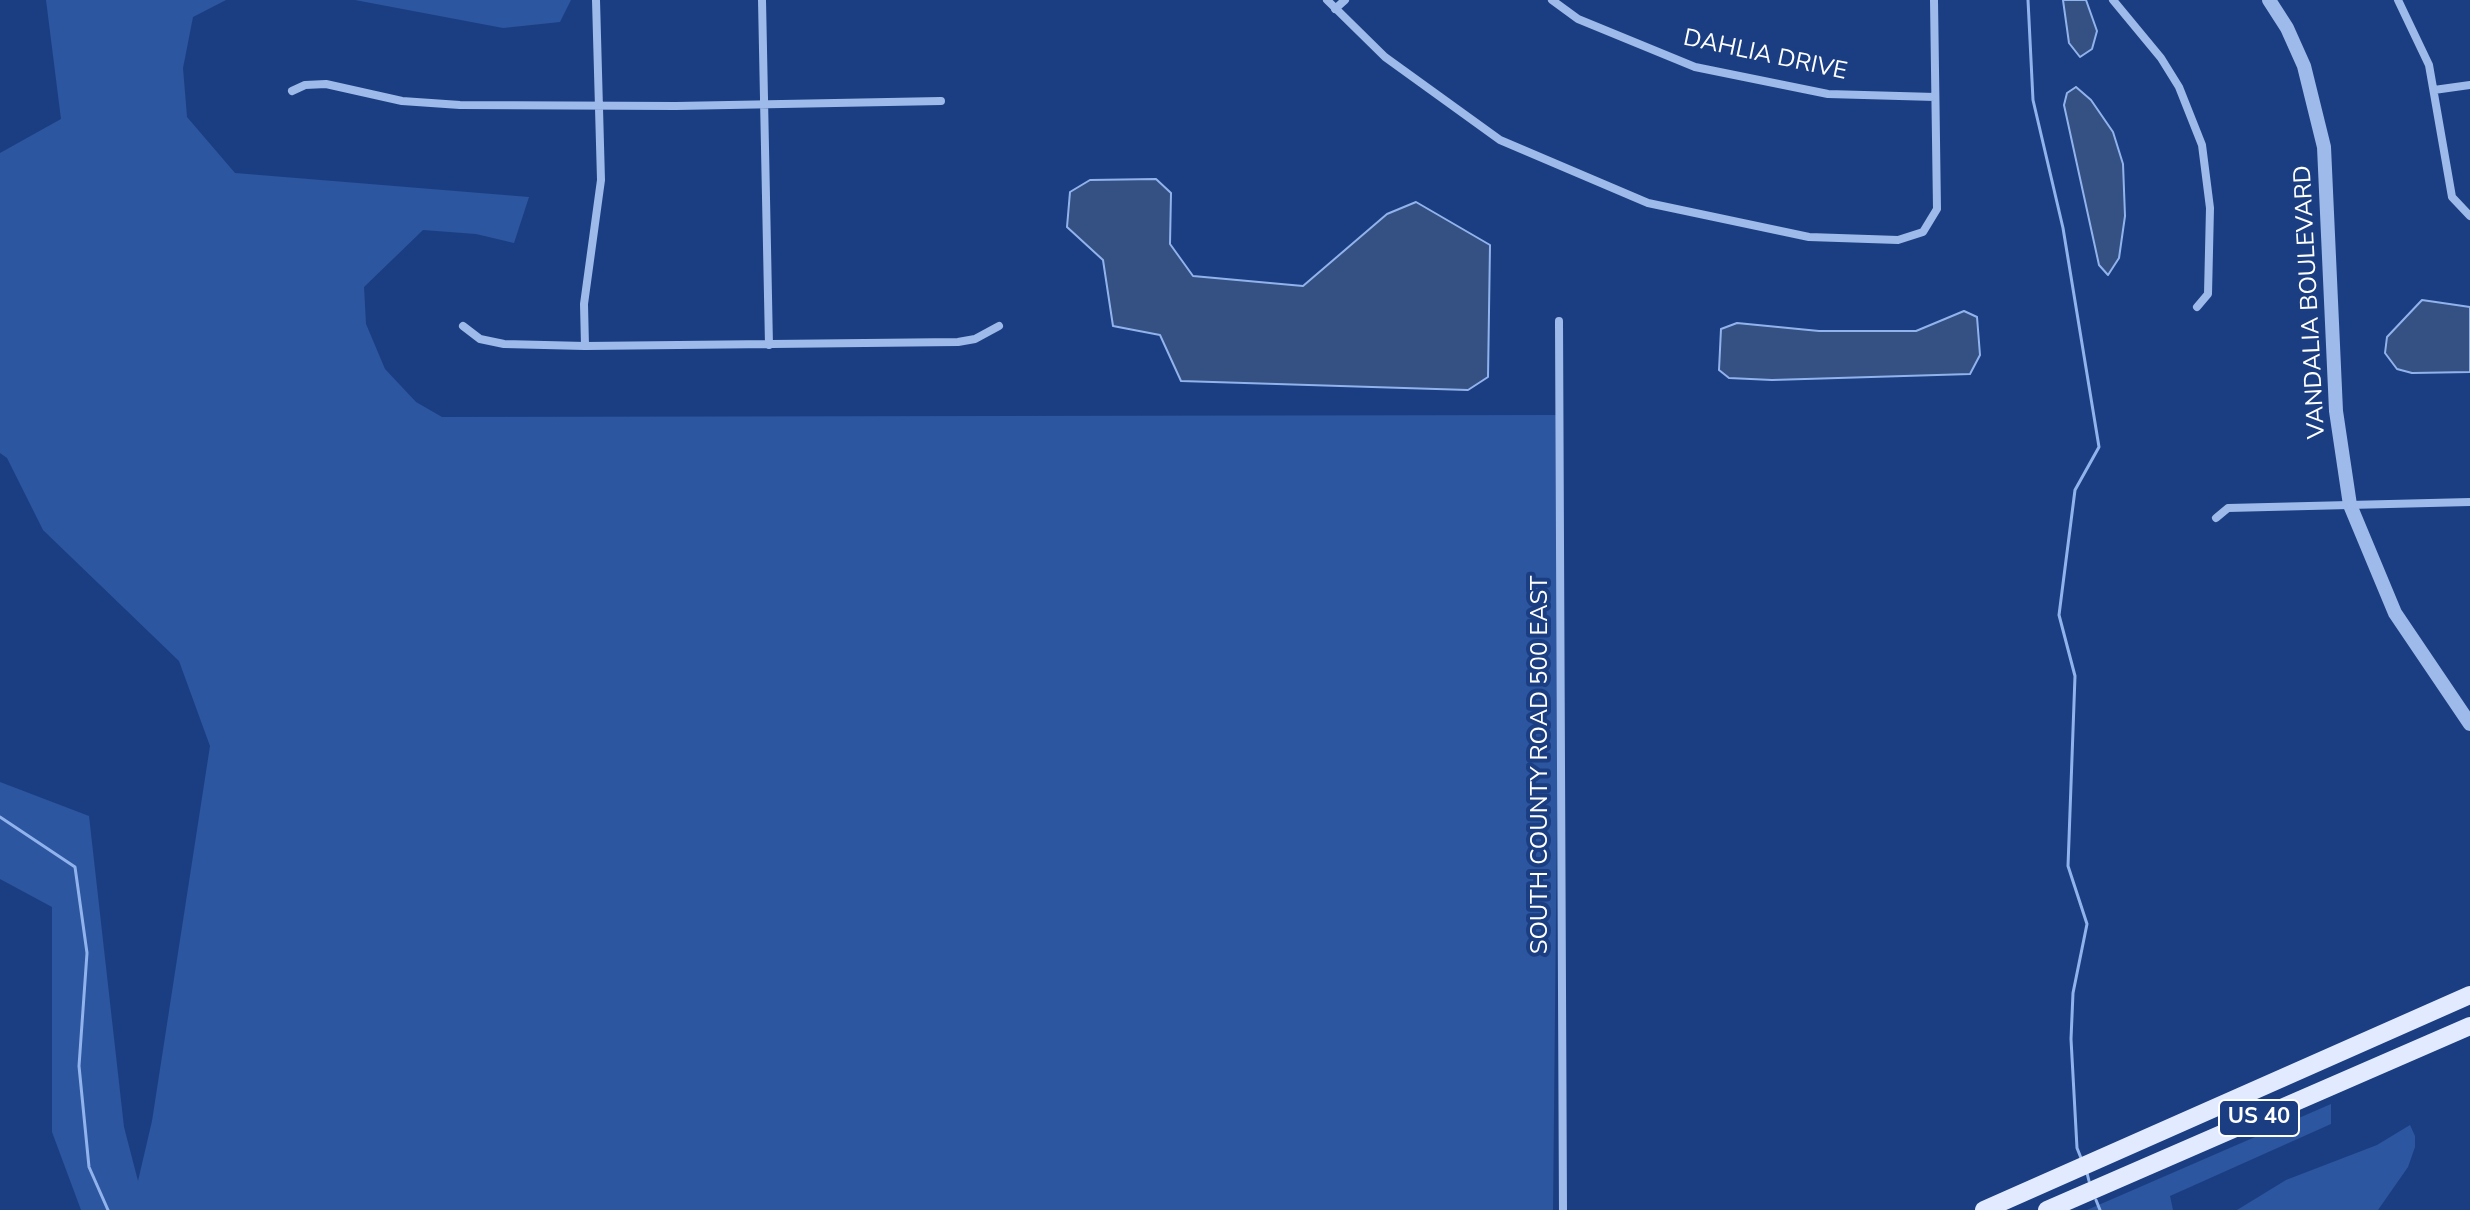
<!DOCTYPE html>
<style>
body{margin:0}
canvas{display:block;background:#1a3e81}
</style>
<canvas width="2470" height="1210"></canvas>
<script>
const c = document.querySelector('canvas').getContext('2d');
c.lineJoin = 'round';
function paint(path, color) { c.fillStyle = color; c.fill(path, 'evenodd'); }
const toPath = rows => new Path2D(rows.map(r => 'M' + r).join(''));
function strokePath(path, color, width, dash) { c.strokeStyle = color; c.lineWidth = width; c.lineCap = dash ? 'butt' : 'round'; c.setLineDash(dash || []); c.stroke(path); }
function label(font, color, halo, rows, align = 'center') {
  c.font = font + ' "Nunito Sans",sans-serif'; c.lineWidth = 8; c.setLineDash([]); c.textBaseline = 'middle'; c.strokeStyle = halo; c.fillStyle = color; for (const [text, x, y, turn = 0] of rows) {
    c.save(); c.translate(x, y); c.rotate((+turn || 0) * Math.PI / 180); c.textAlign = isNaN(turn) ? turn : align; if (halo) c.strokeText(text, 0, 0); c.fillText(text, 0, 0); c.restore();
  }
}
paint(toPath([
 [46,0,226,0,193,17,183,68,187,117,235,173,529,197,514,243,476,234,423,230,364,287,366,324,385,369,416,402,442,417,1561,415,1553,1210,81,1210,52,1132,52,907,0,879,0,782,89,816,124,1127,138,1181,152,1121,210,746,179,661,43,530,7,458,0,453,0,153,61,119],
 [355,0,571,0,560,22,503,28],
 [2331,1104,2331,1124,2170,1196,2173,1210,2087,1210],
 [2410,1125,2415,1136,2415,1147,2408,1167,2378,1210,2237,1210,2286,1180,2377,1145]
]), '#2d56a0');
const water = toPath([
 [2063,0,2086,0,2097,31,2092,49,2080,57,2069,43,2063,0],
 [2076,87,2091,100,2113,132,2123,164,2125,216,2119,258,2108,275,2099,265,2064,105,2067,93,2076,87],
 [1156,179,1171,193,1170,244,1193,276,1303,286,1387,214,1416,202,1490,245,1488,377,1468,390,1181,381,1160,335,1113,326,1103,260,1067,227,1070,192,1090,180,1156,179],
 [2422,300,2470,307,2470,372,2412,373,2397,369,2385,353,2387,337,2422,300],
 [1964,311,1977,317,1980,355,1970,374,1772,380,1729,378,1719,370,1721,329,1737,323,1819,331,1916,331,1964,311]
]);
paint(water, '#355082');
strokePath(water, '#91b3ed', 2);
strokePath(toPath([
 [2028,0,2033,100,2063,228,2099,447,2075,490,2059,615,2075,676,2068,866,2087,924,2073,993,2071,1039,2077,1148,2081,1158],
 [0,817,75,867,87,953,79,1066,89,1167,108,1210],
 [2087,1173,2089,1181],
 [2096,1200,2100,1210]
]), '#91b3ed', 3);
strokePath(toPath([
 [762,0,769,345],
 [1327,0,1385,57,1500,140,1648,203,1809,237,1898,240,1923,232,1937,209,1934,0],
 [1552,0,1578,19,1695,67,1828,94,1935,97],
 [2113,0,2161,58,2179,87,2202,145,2210,208,2208,294,2197,307],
 [2398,0,2429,65,2452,197,2470,216],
 [1335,9,1345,0],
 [2434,90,2470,85],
 [292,91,305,85,326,84,402,101,460,105,676,106,941,101],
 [1559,321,1563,1210],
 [463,326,480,339,504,344,585,346,958,342,975,339,999,326],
 [585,346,584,304,601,180,596,0],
 [2216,518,2228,508,2470,502]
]), '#9ebaea', 8);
strokePath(toPath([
 [2269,0,2287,28,2304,66,2324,147,2336,411,2350,505,2395,613,2470,724]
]), '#9ebaea', 14);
strokePath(toPath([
 [1984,1210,2470,995],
 [2047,1210,2470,1026]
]), '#e2eaff', 18);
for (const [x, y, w] of [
 [2259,1118,80]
]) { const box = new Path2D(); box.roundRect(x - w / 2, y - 18, w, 36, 6); c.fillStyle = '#1a3e81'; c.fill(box); strokePath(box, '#fff', 2); }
label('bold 22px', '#fff', null, [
 ["US 40",2259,1118]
]);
label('24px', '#fff', '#1a3e81', [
 ["DAHLIA DRIVE",1765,56,12],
 ["VANDALIA BOULEVARD",2311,302,-93],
 ["SOUTH COUNTY ROAD 500 EAST",1541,765,-90]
]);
</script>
